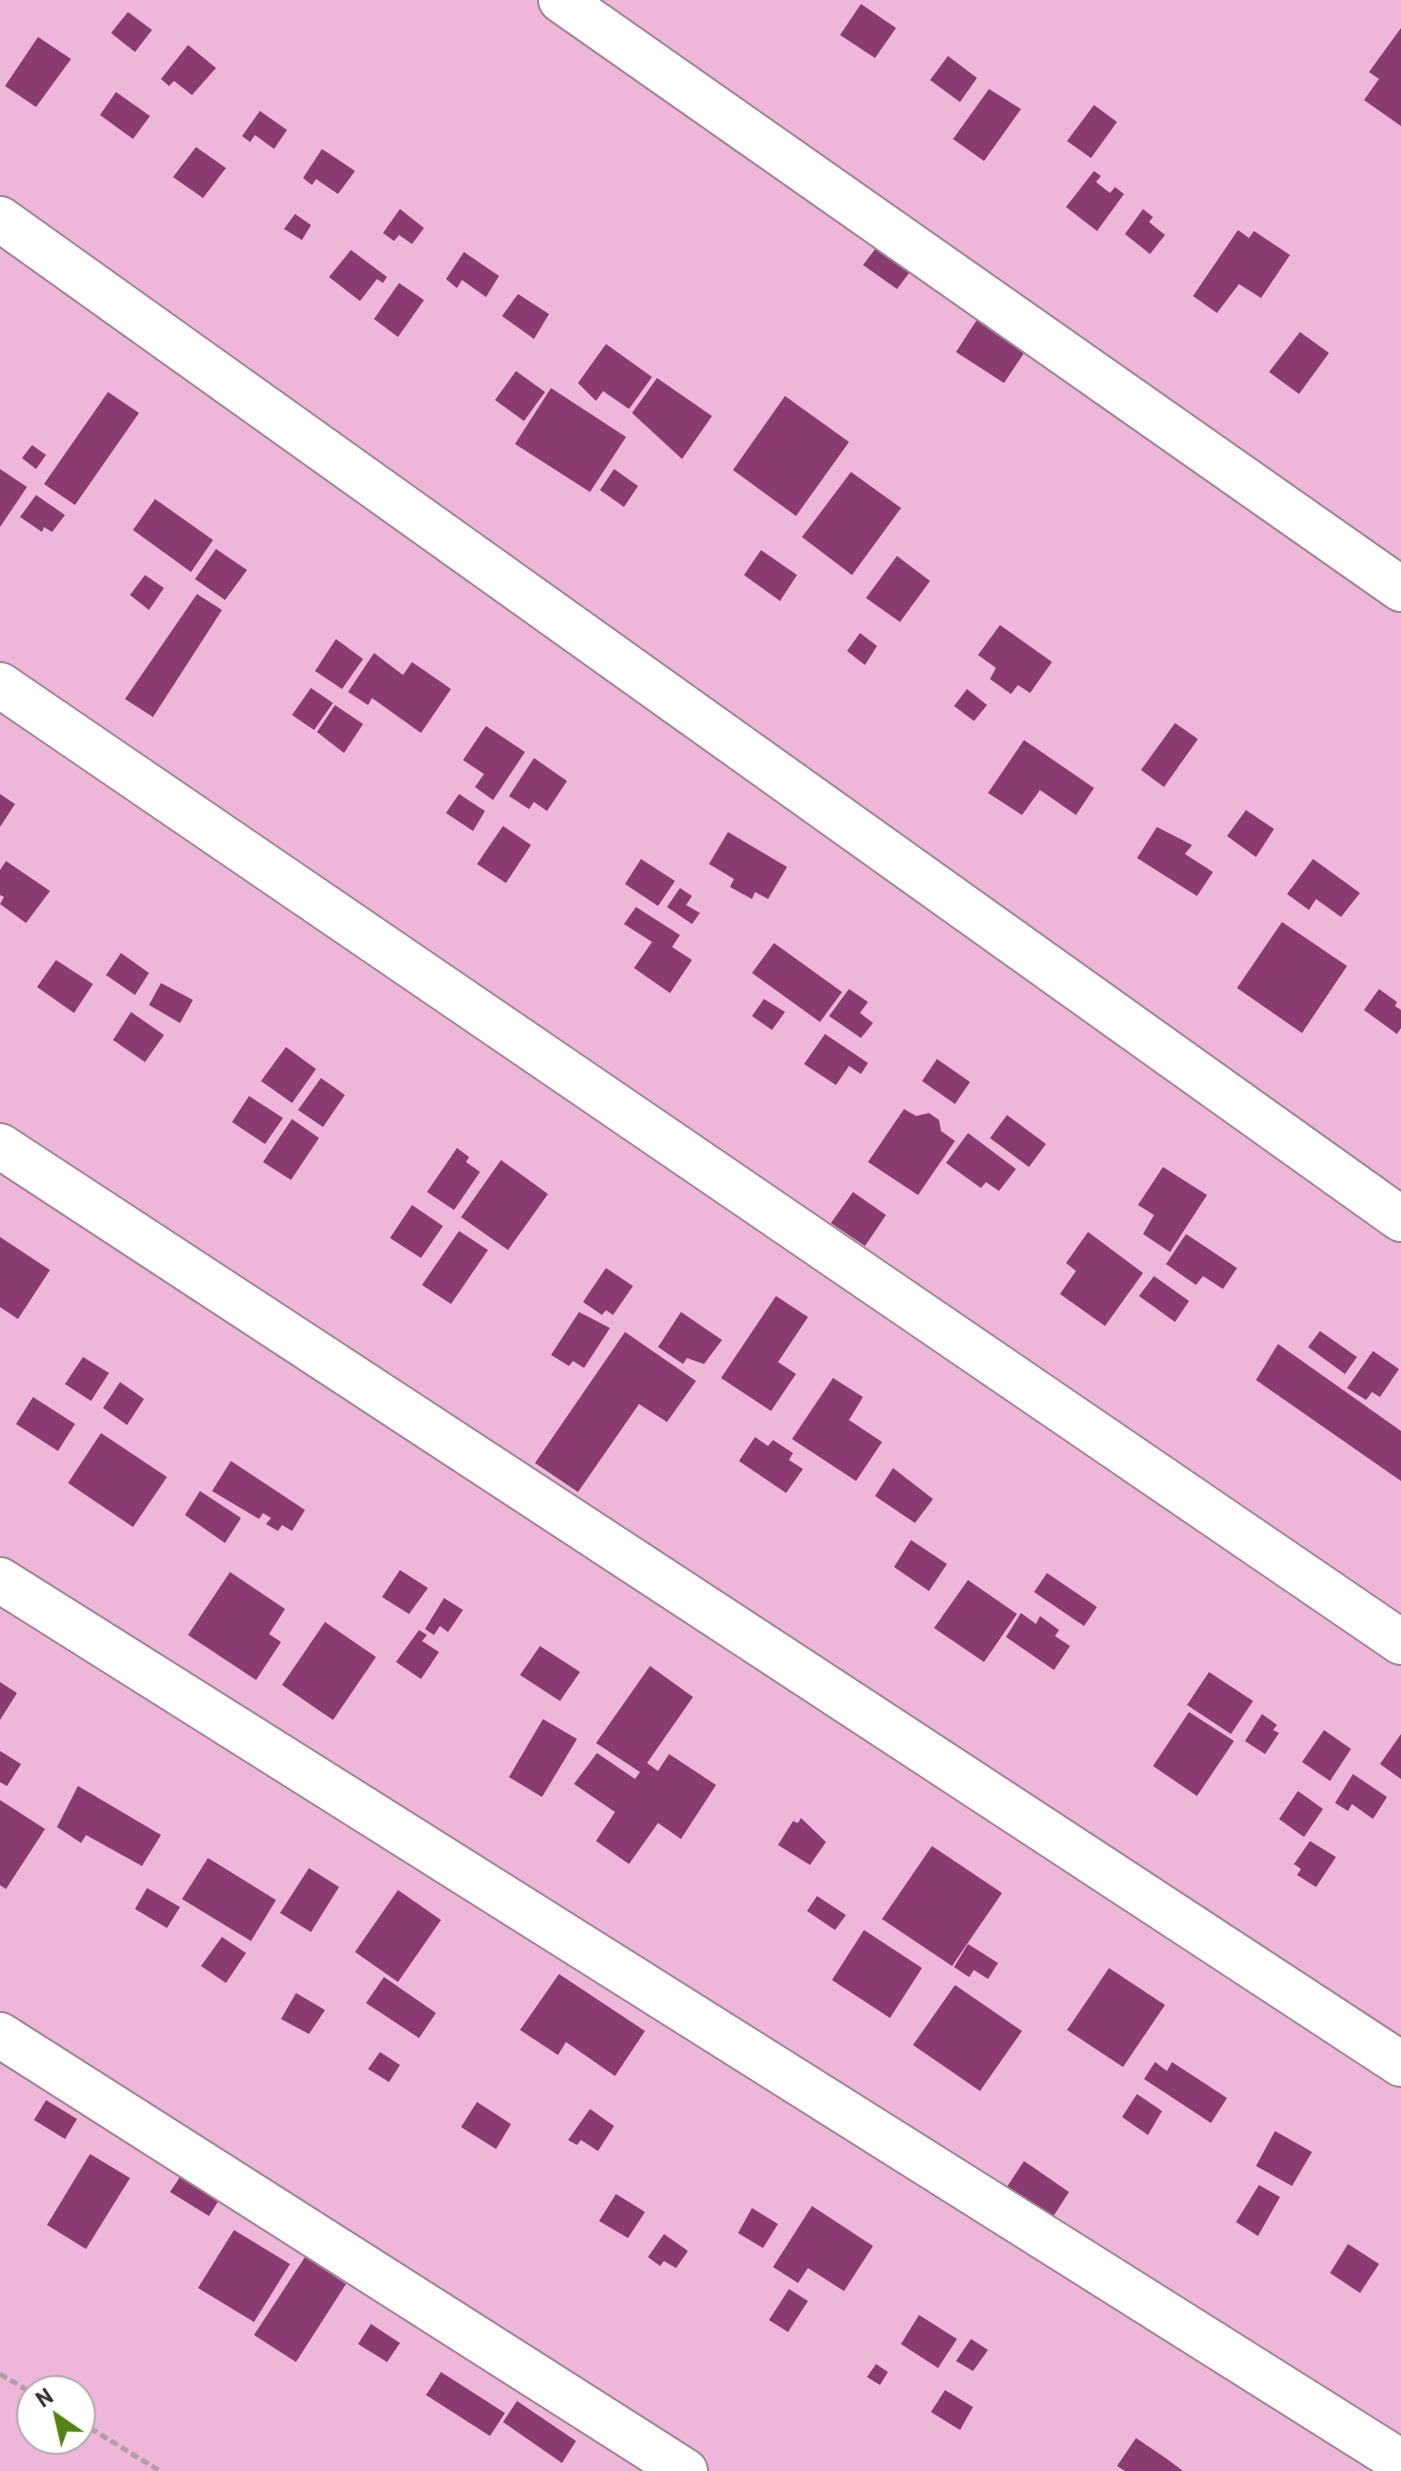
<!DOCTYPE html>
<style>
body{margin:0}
#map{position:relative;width:1401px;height:2471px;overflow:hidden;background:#fbddef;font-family:Barlow,sans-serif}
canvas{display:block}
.north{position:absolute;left:16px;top:2375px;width:80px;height:80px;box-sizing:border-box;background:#fff;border:2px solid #b0abae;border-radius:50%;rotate:326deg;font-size:22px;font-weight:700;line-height:32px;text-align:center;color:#392e34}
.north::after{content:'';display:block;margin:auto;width:28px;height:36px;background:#528314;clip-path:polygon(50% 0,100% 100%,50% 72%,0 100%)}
</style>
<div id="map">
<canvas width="1401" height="2471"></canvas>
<div class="north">N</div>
</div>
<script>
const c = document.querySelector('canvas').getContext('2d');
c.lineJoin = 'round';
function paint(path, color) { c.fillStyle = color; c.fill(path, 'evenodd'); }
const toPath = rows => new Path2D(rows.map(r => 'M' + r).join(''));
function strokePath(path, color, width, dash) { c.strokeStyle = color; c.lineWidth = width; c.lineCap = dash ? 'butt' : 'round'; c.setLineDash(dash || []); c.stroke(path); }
paint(toPath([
 [0,0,1401,0,1401,2471,0,2471],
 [32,2391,80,2391,80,2439,32,2439]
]), '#eeb6d8');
paint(toPath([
 [861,4,896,28,875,58,840,35],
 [128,12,152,30,135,52,111,33],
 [1401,28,1401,126,1364,100,1379,79,1369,72],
 [38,37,71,59,36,107,5,86],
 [188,45,216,68,192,95,174,81,169,86,161,79],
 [948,56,977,78,960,102,930,80],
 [989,89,1021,109,984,161,953,139],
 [116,92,150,116,133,139,100,115],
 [1094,105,1117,122,1091,158,1067,141],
 [260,111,287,130,274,149,255,135,250,142,242,136],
 [196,147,226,168,203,198,173,177],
 [322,149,355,171,338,194,316,179,312,185,303,178],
 [1094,171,1101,176,1096,182,1110,193,1115,187,1124,194,1097,231,1066,207],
 [400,209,424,228,412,244,399,235,394,241,383,233],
 [1143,209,1153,217,1149,222,1165,235,1150,254,1125,234],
 [295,214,311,225,302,240,284,229],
 [1238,230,1249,238,1254,231,1290,255,1261,298,1239,284,1217,313,1193,296],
 [879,244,913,268,897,289,863,265],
 [351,250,387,277,383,283,377,279,360,301,329,277],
 [464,252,499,276,486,297,462,280,457,288,446,279],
 [399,283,424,300,398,337,374,319],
 [518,294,549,314,534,339,502,316],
 [980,315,1028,347,1004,383,956,352],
 [1300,332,1329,353,1299,394,1269,372],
 [606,344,652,377,629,409,603,391,596,401,578,383],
 [516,371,545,392,524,421,495,400],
 [657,378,712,416,682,459,632,413],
 [551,388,626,437,590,492,515,444],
 [108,392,139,413,75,505,44,484],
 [785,396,849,442,796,516,733,470],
 [32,445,46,455,36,469,22,458],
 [0,469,27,487,0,527],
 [614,469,638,486,624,507,600,490],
 [851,472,901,508,852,575,802,537],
 [36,495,65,515,52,532,44,527,42,532,20,517],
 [155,499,213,540,191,572,133,530],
 [216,549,247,570,225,600,195,579],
 [761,550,797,575,780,601,744,575],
 [897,556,930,581,900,622,866,598],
 [145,575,164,588,149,610,130,595],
 [197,594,222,610,153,717,125,699],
 [1000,625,1052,662,1030,693,1018,685,1011,694,990,679,996,668,978,655],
 [860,633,877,646,865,665,847,651],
 [336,639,363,659,342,689,315,671],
 [374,653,403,675,412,662,451,689,421,733,372,698,368,705,348,692],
 [311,688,333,703,314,730,292,715],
 [967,689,987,705,974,721,954,706],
 [335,705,363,724,344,753,317,732],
 [1175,723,1198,739,1164,787,1141,770],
 [486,726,525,752,493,800,475,787,484,774,463,760],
 [1024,740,1094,788,1076,815,1040,790,1022,815,988,793],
 [534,758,567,781,547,811,534,802,529,809,509,796],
 [0,794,15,804,0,827],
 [459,794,485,811,473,831,446,813],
 [1246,810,1274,829,1256,857,1227,836],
 [503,826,531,845,506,883,477,864],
 [1157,827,1192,845,1185,854,1213,872,1197,896,1137,858],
 [728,832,787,867,768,899,755,892,752,899,730,887,734,879,709,864],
 [641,859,675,881,658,906,625,884],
 [1313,859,1360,893,1341,917,1316,899,1309,910,1287,894],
 [6,861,50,891,26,923,0,904,4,897,0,895,0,870],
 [680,888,692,896,686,905,700,913,692,924,667,907],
 [636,907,680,935,672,947,692,960,670,993,634,968,652,942,624,924],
 [1282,922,1347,966,1302,1033,1237,988],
 [774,943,842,992,820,1022,752,973],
 [121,953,149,973,135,995,106,975],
 [56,960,93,984,74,1013,37,987],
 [161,983,193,1000,180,1023,149,1005],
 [849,989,868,1002,860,1013,873,1023,861,1038,829,1016],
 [1379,989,1397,1002,1395,1006,1401,1010,1401,1028,1397,1034,1364,1010],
 [764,999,785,1012,772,1030,752,1016],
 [131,1012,164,1035,145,1062,113,1040],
 [825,1034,868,1063,861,1074,849,1066,836,1085,804,1064],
 [286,1047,316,1069,292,1103,261,1081],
 [937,1059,970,1082,955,1104,922,1081],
 [321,1078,345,1095,323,1127,298,1110],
 [249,1096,283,1118,265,1144,232,1122],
 [904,1109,916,1116,929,1113,939,1120,941,1131,955,1141,918,1195,868,1162],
 [1007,1115,1046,1144,1029,1167,990,1138],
 [292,1119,319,1138,291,1180,263,1162],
 [968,1133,1016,1169,999,1191,986,1182,981,1188,946,1163],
 [457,1148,469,1157,466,1162,480,1172,454,1210,427,1192],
 [501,1160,548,1194,508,1250,461,1217],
 [1163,1167,1207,1195,1170,1252,1143,1234,1154,1215,1138,1205],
 [853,1192,886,1215,865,1246,831,1223],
 [412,1205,443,1226,421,1258,390,1238],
 [459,1231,488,1250,451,1304,422,1285],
 [1088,1232,1143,1273,1105,1326,1060,1294,1076,1271,1066,1263],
 [1186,1234,1237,1268,1223,1289,1203,1276,1196,1285,1166,1264],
 [0,1237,50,1270,18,1319,0,1307],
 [606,1268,633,1286,613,1315,606,1310,602,1315,583,1302],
 [1154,1276,1189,1301,1175,1322,1139,1296],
 [776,1296,808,1317,778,1362,796,1374,771,1411,721,1378],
 [579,1312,610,1328,584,1368,573,1361,569,1366,551,1355],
 [681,1312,722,1340,704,1364,687,1358,683,1364,658,1347],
 [1320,1331,1357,1357,1345,1374,1308,1347],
 [625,1332,696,1381,667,1422,639,1404,578,1492,535,1463],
 [1278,1344,1401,1431,1401,1481,1256,1380],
 [1373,1351,1399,1369,1380,1397,1372,1392,1366,1400,1347,1388],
 [83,1357,109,1373,91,1401,65,1384],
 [833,1378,863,1397,849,1420,882,1442,856,1481,792,1439],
 [120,1382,144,1399,127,1425,103,1408],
 [33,1397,75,1424,58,1451,16,1424],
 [101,1433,167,1477,133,1527,68,1483],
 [755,1437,768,1446,773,1440,793,1453,789,1460,803,1469,786,1493,739,1461],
 [231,1461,305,1510,292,1531,282,1525,278,1531,266,1524,271,1518,263,1513,259,1519,212,1491],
 [893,1468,933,1499,915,1523,875,1496],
 [200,1491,241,1518,225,1543,185,1515],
 [911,1540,947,1564,929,1591,894,1567],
 [400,1570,428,1588,409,1614,382,1597],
 [230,1572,285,1609,269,1634,281,1642,256,1680,188,1635],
 [1047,1573,1097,1607,1084,1626,1034,1592],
 [968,1580,1017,1614,984,1662,934,1628],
 [444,1598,463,1610,448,1632,440,1626,434,1635,425,1629],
 [1021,1613,1036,1624,1040,1616,1059,1630,1055,1636,1070,1646,1054,1670,1006,1637],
 [325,1622,376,1657,333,1720,282,1685],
 [419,1630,427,1635,422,1641,439,1652,421,1679,396,1662],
 [540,1646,580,1672,560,1701,520,1675],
 [650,1666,693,1697,647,1763,658,1771,669,1754,716,1785,681,1839,658,1823,629,1864,596,1841,615,1812,574,1784,597,1753,635,1779,640,1772,596,1743],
 [1209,1672,1253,1701,1231,1734,1187,1705],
 [0,1682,17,1693,0,1720],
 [1189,1712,1234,1741,1197,1796,1153,1766],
 [1262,1714,1277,1725,1273,1730,1279,1733,1265,1754,1245,1741],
 [543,1719,577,1739,542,1797,509,1777],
 [1324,1730,1351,1749,1330,1781,1302,1762],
 [1401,1734,1401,1779,1380,1764],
 [0,1751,21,1764,7,1786,0,1782],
 [1353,1774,1387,1797,1373,1819,1352,1804,1348,1811,1335,1803],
 [78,1786,161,1835,142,1866,86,1835,81,1843,57,1827],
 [1298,1791,1323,1809,1304,1837,1279,1819],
 [0,1800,45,1829,6,1889,0,1885],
 [801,1818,826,1842,810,1865,778,1845,793,1821,798,1823],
 [1310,1841,1336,1857,1316,1887,1297,1875,1301,1869,1294,1864],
 [932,1846,1002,1893,952,1966,882,1919],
 [208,1858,276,1900,251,1941,182,1899],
 [309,1868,339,1887,311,1932,280,1913],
 [147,1888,180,1907,167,1928,135,1909],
 [398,1890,441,1920,398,1982,355,1952],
 [817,1896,846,1915,835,1930,807,1911],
 [864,1930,922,1968,890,2018,832,1980],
 [222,1937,246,1953,226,1983,201,1966],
 [968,1944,998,1963,988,1979,974,1970,969,1977,954,1967],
 [1109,1968,1165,2005,1123,2067,1067,2030],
 [559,1974,645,2031,615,2076,566,2042,558,2055,520,2030],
 [384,1977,436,2013,419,2038,366,2003],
 [955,1985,1022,2031,980,2091,913,2045],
 [296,1993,325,2010,309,2034,281,2019],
 [380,2052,400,2065,389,2082,368,2069],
 [1155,2062,1167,2071,1172,2062,1227,2098,1211,2123,1144,2079],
 [1137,2094,1162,2111,1148,2135,1122,2117],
 [46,2100,77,2119,65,2139,34,2120],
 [477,2102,511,2124,496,2149,461,2127],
 [590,2109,614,2126,598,2151,581,2140,577,2145,568,2140],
 [1275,2131,1312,2152,1292,2186,1256,2166],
 [90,2154,130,2178,86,2249,47,2225],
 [1024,2161,1069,2192,1047,2226,1001,2196],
 [180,2177,219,2200,209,2216,170,2192],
 [1259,2185,1280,2197,1258,2236,1236,2222],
 [616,2194,645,2212,628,2238,599,2221],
 [812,2206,873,2246,844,2291,808,2268,798,2283,773,2267],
 [752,2208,778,2224,763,2248,738,2233],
 [234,2230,290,2264,254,2322,198,2288],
 [664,2234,688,2251,676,2268,664,2261,660,2266,648,2257],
 [1348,2244,1379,2264,1360,2293,1330,2273],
 [305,2257,346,2284,296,2362,254,2335],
 [789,2289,808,2301,788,2332,769,2320],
 [919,2315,957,2339,938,2368,901,2344],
 [371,2324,400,2343,387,2362,358,2344],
 [971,2339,988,2350,973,2371,956,2361],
 [876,2364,888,2372,880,2385,867,2377],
 [441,2372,505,2413,490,2436,426,2395],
 [945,2390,973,2407,960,2430,931,2412],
 [517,2401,576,2441,562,2463,503,2422],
 [1136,2438,1167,2459,1183,2471,1125,2471,1117,2466]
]), '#8a3c71');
const minor = toPath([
 [561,0,1401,589],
 [0,219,1401,1219],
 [0,685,1401,1642],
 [0,1146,1401,2064],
 [0,1580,1401,2462],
 [0,2035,685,2471]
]);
strokePath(minor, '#a08595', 48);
strokePath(toPath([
 [0,2374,32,2393],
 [80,2422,160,2471]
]), '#b49daa', 5, [8, 4]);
strokePath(minor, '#fff', 44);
</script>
